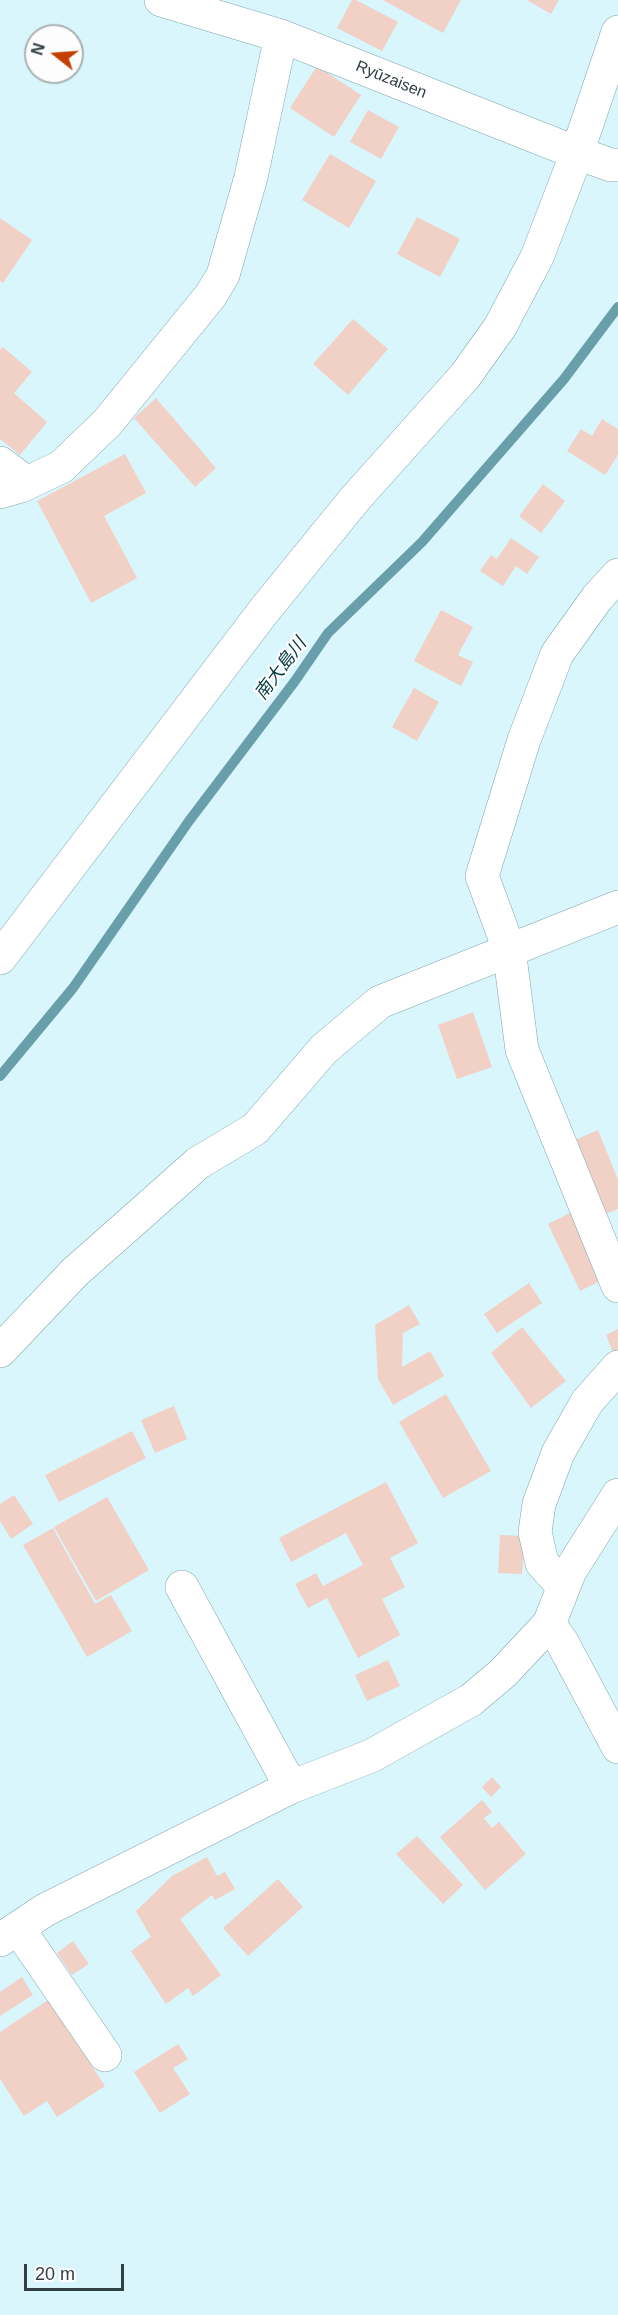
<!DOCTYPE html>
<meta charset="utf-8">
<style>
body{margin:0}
#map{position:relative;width:618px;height:2315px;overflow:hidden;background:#d9f6fd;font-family:Arial,sans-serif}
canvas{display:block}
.north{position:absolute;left:24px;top:24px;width:60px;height:60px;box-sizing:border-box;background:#fdfdfd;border:2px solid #abb1b3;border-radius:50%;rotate:287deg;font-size:16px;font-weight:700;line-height:24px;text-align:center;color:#314043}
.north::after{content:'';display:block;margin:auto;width:21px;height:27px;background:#c53f00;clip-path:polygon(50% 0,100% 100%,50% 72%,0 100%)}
.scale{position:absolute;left:24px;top:2264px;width:100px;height:27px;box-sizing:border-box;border:3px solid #314043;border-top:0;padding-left:8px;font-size:18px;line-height:21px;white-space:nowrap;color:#314043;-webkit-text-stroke:4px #fdfdfd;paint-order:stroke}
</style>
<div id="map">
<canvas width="618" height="2315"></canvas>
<div class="north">N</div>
<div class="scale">20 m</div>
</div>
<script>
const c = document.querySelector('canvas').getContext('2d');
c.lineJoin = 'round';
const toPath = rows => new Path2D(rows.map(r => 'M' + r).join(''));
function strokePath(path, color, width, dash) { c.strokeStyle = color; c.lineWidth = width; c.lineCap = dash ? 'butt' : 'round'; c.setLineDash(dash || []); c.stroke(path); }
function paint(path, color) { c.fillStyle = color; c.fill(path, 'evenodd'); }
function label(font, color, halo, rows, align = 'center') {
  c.font = font + ' Arial,"Noto Sans JP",sans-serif'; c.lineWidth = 4.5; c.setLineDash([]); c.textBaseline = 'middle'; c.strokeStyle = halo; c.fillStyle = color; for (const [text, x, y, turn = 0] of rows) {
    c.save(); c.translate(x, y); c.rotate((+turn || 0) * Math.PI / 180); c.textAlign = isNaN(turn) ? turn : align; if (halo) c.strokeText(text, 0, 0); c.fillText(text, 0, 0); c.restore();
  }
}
strokePath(toPath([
 [0,1076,73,988,189,821,295,681,328,633,422,542,564,379,618,307]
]), '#699faa', 10);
paint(toPath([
 [352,0,356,0,398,22,382,51,337,28],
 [383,0,461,0,443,33],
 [527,0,559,0,551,14],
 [317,66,361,95,334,137,290,108],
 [368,110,399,127,381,159,350,142],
 [330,154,376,181,349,228,302,200],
 [417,217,460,239,440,277,397,254],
 [0,218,32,240,3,283,0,281],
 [353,319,388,349,348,395,313,364],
 [3,347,32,372,14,393,47,422,20,455,0,439,0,350],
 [156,398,216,468,195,487,134,418],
 [602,419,618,429,618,455,605,475,567,451,581,429,592,436],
 [125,454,146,493,104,516,137,578,91,603,37,501],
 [543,484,565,501,541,533,519,516],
 [511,538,539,557,527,574,516,566,503,586,480,571,491,555,497,559],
 [441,610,473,627,458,655,473,662,461,686,414,661],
 [414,688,439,702,417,741,392,727],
 [473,1012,492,1067,457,1079,438,1025],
 [598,1130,618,1180,618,1209,598,1217,568,1143],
 [570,1213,602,1280,580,1291,548,1224],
 [529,1283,542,1303,497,1333,484,1314],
 [409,1305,420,1324,403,1333,402,1367,430,1351,444,1376,393,1405,378,1379,375,1325],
 [522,1327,566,1381,531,1408,491,1353],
 [618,1329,618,1353,614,1355,606,1335],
 [446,1394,491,1471,443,1498,399,1422],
 [174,1406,187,1439,155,1453,141,1420],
 [132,1431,146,1458,59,1502,45,1475],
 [386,1482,418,1543,390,1558,405,1587,382,1599,400,1635,358,1658,327,1598,308,1608,295,1584,316,1573,323,1586,363,1565,346,1533,291,1562,279,1538],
 [14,1495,33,1524,11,1539,0,1521,0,1504],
 [107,1497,149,1570,96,1601,54,1527],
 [53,1528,95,1604,111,1595,132,1631,87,1657,23,1545],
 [500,1535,525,1536,522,1574,498,1573],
 [388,1660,400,1686,367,1701,355,1675],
 [492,1777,501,1787,491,1797,482,1787],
 [482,1800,492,1812,484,1818,492,1828,499,1822,526,1854,485,1890,440,1837],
 [417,1836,463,1885,443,1904,396,1854],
 [207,1857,217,1876,225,1872,235,1889,215,1900,212,1895,180,1919,221,1975,193,1996,188,1988,166,2004,131,1951,151,1937,136,1911,172,1876],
 [278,1879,303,1907,248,1956,223,1928],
 [73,1941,89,1964,72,1975,57,1953],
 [22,1977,33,1995,0,2016,0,1992],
 [48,2000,105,2086,57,2117,47,2101,24,2116,0,2079,0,2032],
 [178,2044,188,2059,173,2068,190,2094,160,2113,134,2072]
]), '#f1d0c6');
const minor = toPath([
 [161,0,281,36,577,153,611,165,618,165],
 [0,463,27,483],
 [0,492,21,486,61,467,107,423,211,295,223,275,251,177,281,36],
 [618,575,597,598,557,654,524,740,482,876,509,949,522,1050,618,1286],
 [0,958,263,612,354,500,465,376,500,327,537,257,577,153,618,32],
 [0,1351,75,1272,144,1211,198,1163,255,1129,324,1049,380,1002,618,907],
 [563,1586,542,1563,535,1532,539,1504,558,1453,587,1402,618,1367],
 [182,1587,291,1787],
 [549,1624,562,1642,618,1747],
 [18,1928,105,2055],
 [0,1940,45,1910,291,1787,371,1756,471,1700,503,1673,549,1624,570,1571,618,1495]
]);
strokePath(minor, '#82a5ad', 34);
strokePath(minor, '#fff', 33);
label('16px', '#314043', '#fdfdfd', [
 ["Ryūzaisen",391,80,22]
]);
label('italic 18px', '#043a43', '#fdfdfd', [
 ["南大島川",281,669,-53]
]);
</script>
